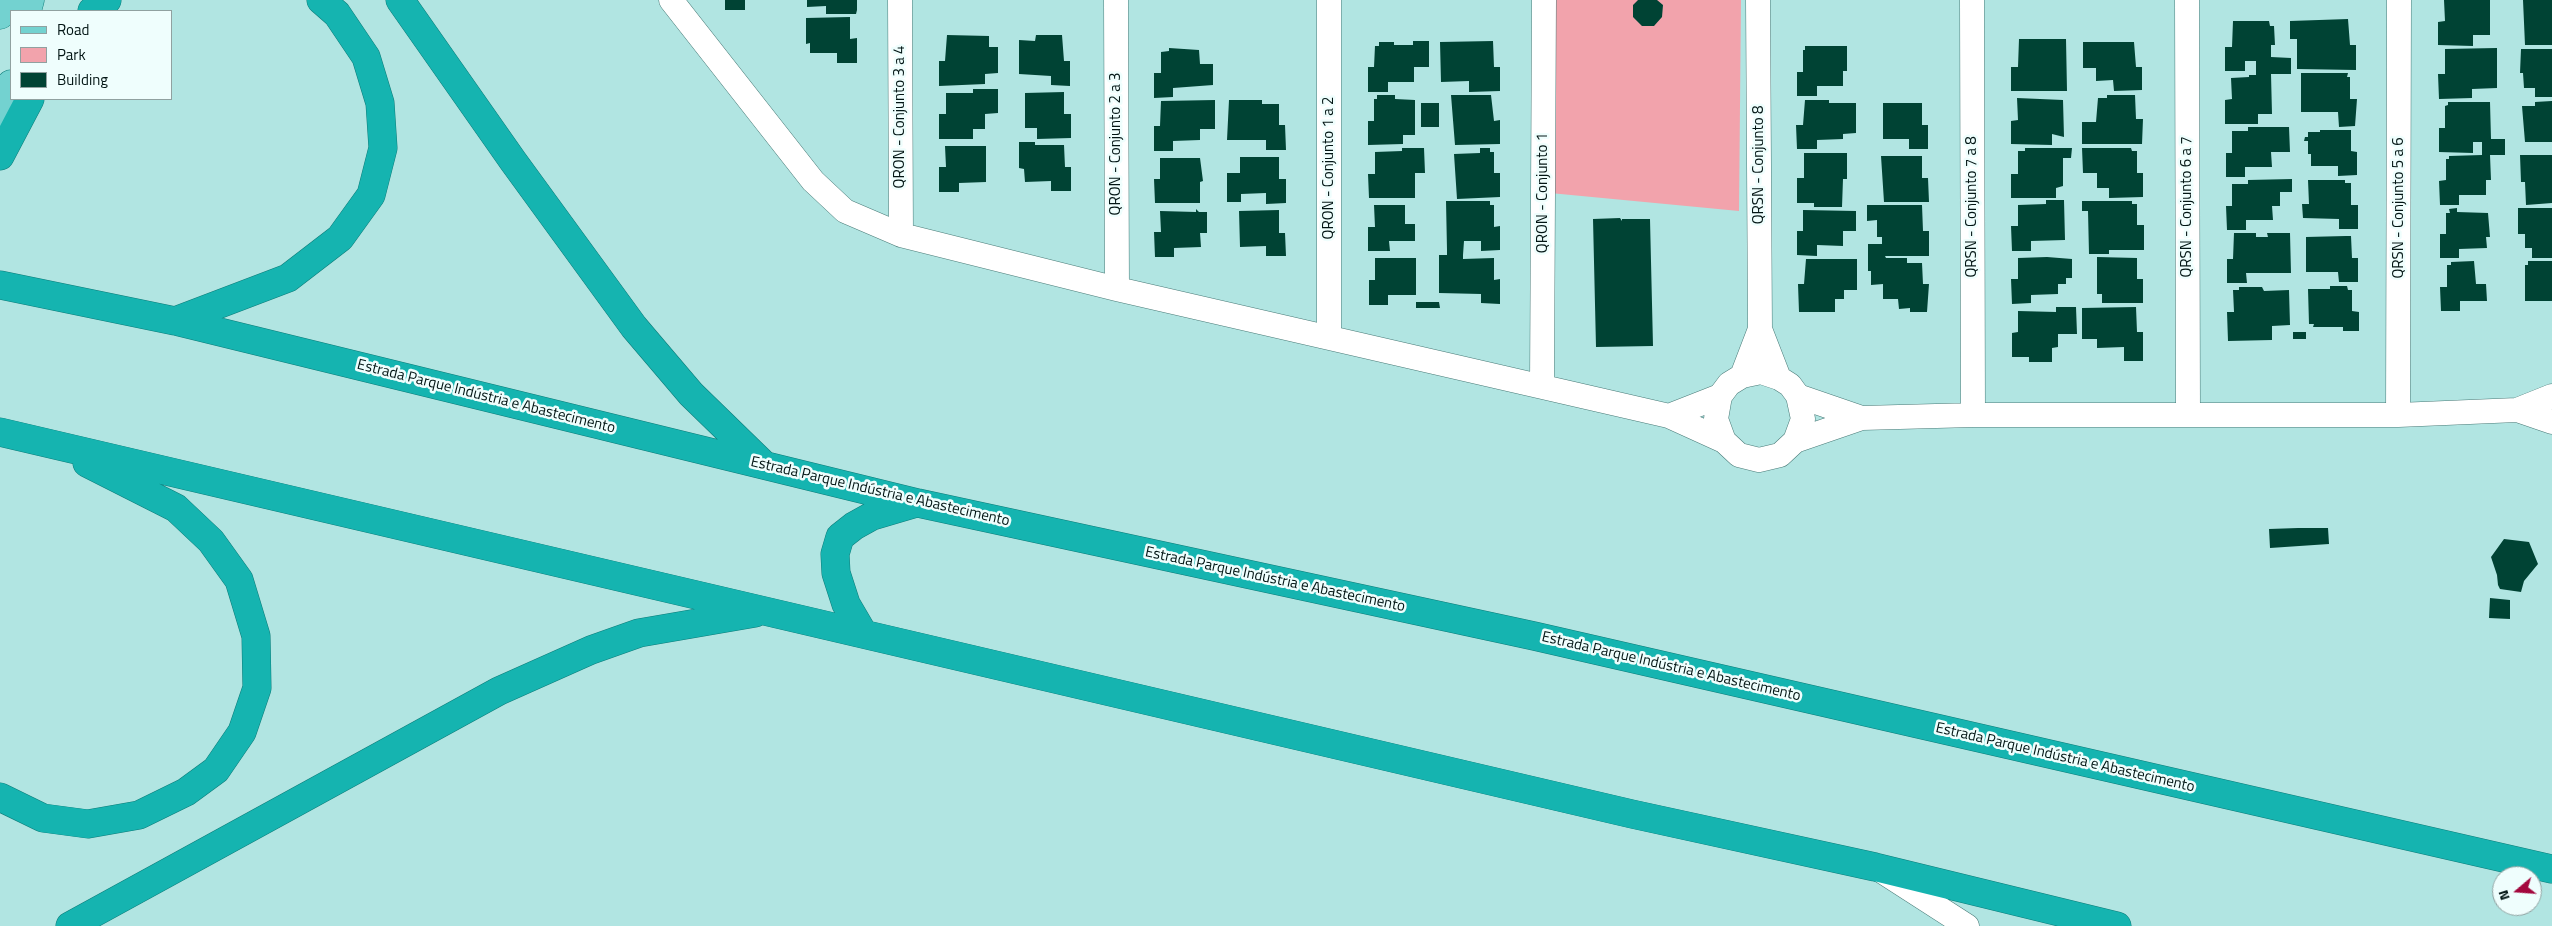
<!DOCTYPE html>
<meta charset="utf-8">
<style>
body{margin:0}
#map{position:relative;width:2552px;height:926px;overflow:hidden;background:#b1e5e2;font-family:"Titillium Web",sans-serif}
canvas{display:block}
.legend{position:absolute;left:10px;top:10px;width:162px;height:90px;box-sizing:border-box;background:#effefd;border:1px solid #90a1a0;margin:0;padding:6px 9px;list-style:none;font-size:15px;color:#021514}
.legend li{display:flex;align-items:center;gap:10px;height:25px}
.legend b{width:25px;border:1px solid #90a1a0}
.north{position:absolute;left:2492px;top:866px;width:50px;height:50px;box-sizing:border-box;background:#effefd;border:1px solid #90a1a0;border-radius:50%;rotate:252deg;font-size:14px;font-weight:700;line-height:20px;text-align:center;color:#021514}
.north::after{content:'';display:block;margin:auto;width:18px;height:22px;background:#a3073d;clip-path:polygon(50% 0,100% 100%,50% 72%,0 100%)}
</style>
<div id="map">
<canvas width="2552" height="926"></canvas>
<ul class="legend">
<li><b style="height:6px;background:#73d2d0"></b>Road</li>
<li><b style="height:14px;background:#f2a3ac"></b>Park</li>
<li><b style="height:14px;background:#004334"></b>Building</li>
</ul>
<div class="north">N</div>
</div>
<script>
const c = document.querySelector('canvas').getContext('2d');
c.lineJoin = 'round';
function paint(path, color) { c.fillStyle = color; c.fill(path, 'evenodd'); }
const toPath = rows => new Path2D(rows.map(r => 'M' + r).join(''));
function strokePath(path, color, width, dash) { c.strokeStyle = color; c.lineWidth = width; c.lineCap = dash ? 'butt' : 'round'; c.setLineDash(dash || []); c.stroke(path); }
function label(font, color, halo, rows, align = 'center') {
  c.font = font + ' "Titillium Web",sans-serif'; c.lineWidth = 5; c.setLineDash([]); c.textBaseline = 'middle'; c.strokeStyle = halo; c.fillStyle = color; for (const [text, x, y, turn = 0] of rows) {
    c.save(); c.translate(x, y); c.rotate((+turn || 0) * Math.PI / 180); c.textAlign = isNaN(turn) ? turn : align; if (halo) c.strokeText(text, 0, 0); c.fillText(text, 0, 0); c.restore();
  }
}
paint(toPath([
 [1546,0,1741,0,1739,211,1550,193]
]), '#f2a3ac');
paint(toPath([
 [725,0,745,0,745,10,725,10],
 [807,0,857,0,857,10,856,14,826,14,826,6,807,7],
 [1638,0,1657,0,1663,5,1662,17,1654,26,1642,26,1633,17,1633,5],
 [2444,0,2490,0,2490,35,2473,35,2473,46,2438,45,2438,22,2445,21],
 [2523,0,2552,0,2552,45,2525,45],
 [850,17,850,39,857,38,857,63,837,63,837,53,810,53,810,43,806,44,806,18],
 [2348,19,2350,45,2356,45,2356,70,2297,69,2297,39,2290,39,2290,21],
 [2233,21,2269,21,2270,26,2274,26,2275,45,2271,45,2271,57,2291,58,2291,74,2271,74,2272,114,2258,114,2258,124,2225,124,2225,100,2232,99,2231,78,2249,77,2249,75,2256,75,2256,61,2245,61,2245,71,2225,71,2225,47,2232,47],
 [947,35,989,36,989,47,998,47,998,73,985,74,985,84,939,86,939,61,945,61],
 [1036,35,1062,35,1064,61,1070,61,1070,86,1051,85,1051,76,1019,74,1019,40,1035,41],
 [2019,39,2066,39,2067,91,2011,91,2011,67,2018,67],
 [1413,41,1429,41,1429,67,1414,67,1414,82,1388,82,1388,92,1368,92,1368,67,1374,67,1375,46,1379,46,1379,42,1394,42,1394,45,1413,45],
 [1493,41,1494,67,1500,67,1500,91,1469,92,1469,81,1441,82,1440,42],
 [2083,42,2134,42,2136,67,2142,67,2142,90,2114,91,2113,80,2096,81,2096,68,2083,68],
 [1805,46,1847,46,1847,71,1843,71,1843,86,1817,86,1817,96,1797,96,1797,72,1803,72,1803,50,1805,50],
 [1169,48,1199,50,1200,64,1213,64,1213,85,1173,88,1173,97,1154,98,1154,73,1161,73,1161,52,1169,51],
 [2497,48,2497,88,2472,89,2472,98,2439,99,2438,74,2445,74,2445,49],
 [2521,49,2552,49,2552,97,2535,97,2535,88,2524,88,2523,73,2520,73],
 [2301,73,2348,73,2347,77,2350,77,2350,99,2357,99,2355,126,2339,127,2338,112,2301,112],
 [973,89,998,89,998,113,985,114,985,129,973,129,973,139,939,139,939,114,946,114,946,93,973,93],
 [1064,92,1064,114,1071,114,1071,138,1037,139,1037,128,1025,128,1025,93],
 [1377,95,1395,95,1395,99,1415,100,1415,135,1403,135,1403,144,1368,145,1368,121,1374,121,1374,99,1377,99],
 [1451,95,1491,95,1494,121,1500,120,1500,144,1455,145],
 [2107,95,2135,95,2136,119,2143,119,2142,144,2082,144,2082,122,2096,122,2098,98,2107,98],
 [2017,98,2063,100,2064,137,2052,134,2052,145,2011,144,2011,121,2018,120],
 [1215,100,1215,129,1200,129,1200,140,1173,141,1173,151,1154,151,1154,126,1160,126,1161,101],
 [1229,100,1262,100,1262,104,1279,104,1279,125,1285,125,1286,150,1266,150,1266,140,1227,140],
 [1805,100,1829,100,1829,103,1856,103,1856,133,1843,134,1843,139,1817,140,1817,149,1797,149,1796,125,1803,125],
 [2552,101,2552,142,2525,142,2522,106,2535,106,2535,102],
 [2448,102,2490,102,2491,139,2505,139,2505,155,2490,155,2491,180,2486,180,2486,195,2459,195,2459,205,2440,205,2439,181,2446,180,2446,159,2449,159,2449,156,2482,155,2482,142,2473,142,2473,153,2439,152,2439,128,2445,128,2445,106,2448,105],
 [1421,103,1439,103,1439,127,1421,127],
 [1883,103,1922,103,1922,125,1928,125,1928,149,1909,149,1909,139,1883,139],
 [2248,127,2289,127,2290,152,2271,152,2272,167,2245,167,2245,177,2226,177,2226,153,2232,153,2232,131,2248,131],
 [2320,130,2351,130,2351,151,2357,152,2357,175,2338,176,2338,166,2311,166,2311,154,2308,154,2308,141,2304,141,2305,137,2308,137,2308,132,2320,132],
 [1019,142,1035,142,1035,145,1064,145,1065,167,1071,167,1071,191,1051,191,1051,181,1025,182,1024,169,1019,168],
 [945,146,986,146,986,182,959,183,959,192,939,192,939,167,946,167],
 [1402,148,1424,148,1425,173,1415,173,1415,198,1369,198,1368,174,1375,174,1375,152,1402,151],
 [1480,148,1490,148,1490,152,1494,152,1494,173,1500,173,1500,197,1457,199,1454,154,1480,153],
 [2025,148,2072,148,2071,158,2063,158,2063,186,2056,188,2056,198,2011,198,2011,174,2018,174,2018,151,2025,151],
 [2082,148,2131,148,2132,151,2137,151,2137,173,2143,173,2143,197,2109,198,2109,188,2097,188,2097,173,2083,173],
 [1804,153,1847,153,1847,179,1843,179,1842,207,1814,207,1814,203,1797,203,1797,178,1804,178],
 [2520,155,2552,155,2552,203,2526,205,2525,182,2521,182],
 [1881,156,1922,156,1922,178,1928,178,1929,202,1884,202],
 [1240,157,1279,157,1279,179,1286,179,1286,203,1266,204,1266,193,1241,194,1241,202,1227,202,1227,173,1240,173],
 [1160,158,1200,158,1203,181,1200,182,1200,203,1155,203,1154,179,1160,179],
 [2292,179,2292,192,2280,192,2280,206,2272,206,2273,220,2246,220,2246,230,2227,230,2226,206,2232,206,2232,184,2248,184,2248,180],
 [2308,180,2345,180,2345,183,2351,183,2351,205,2358,205,2358,229,2339,229,2339,219,2303,218,2302,204,2309,204],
 [2046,200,2064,200,2065,240,2031,241,2031,251,2012,251,2011,226,2018,226,2018,205,2046,204],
 [1446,201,1490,201,1490,205,1494,205,1494,227,1500,226,1500,250,1481,251,1481,241,1464,241,1463,255,1463,259,1494,258,1494,280,1500,279,1500,304,1481,303,1481,294,1439,293,1439,255,1447,255,1447,250],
 [2082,201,2132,201,2132,204,2137,204,2137,225,2144,225,2144,250,2109,250,2109,254,2089,254,2088,211,2082,211],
 [1374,205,1405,205,1405,224,1415,224,1415,241,1389,241,1390,251,1368,251,1368,227,1375,227],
 [1867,205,1922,205,1923,231,1929,231,1929,256,1885,256,1886,258,1907,258,1907,263,1922,263,1923,284,1929,284,1927,312,1910,312,1910,308,1899,309,1898,299,1883,299,1883,284,1871,285,1871,271,1868,271,1868,244,1882,244,1882,237,1877,237,1877,220,1867,221],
 [2457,208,2457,212,2488,213,2490,237,2486,237,2487,248,2459,249,2459,258,2440,258,2440,234,2446,234,2446,213,2450,213,2449,209],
 [2518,208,2552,208,2552,258,2532,258,2532,248,2525,248,2525,234,2518,234],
 [1196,209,1199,212,1207,212,1207,233,1200,233,1201,247,1174,248,1174,257,1155,257,1154,232,1161,232,1160,211,1196,212],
 [1279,210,1279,233,1285,233,1286,256,1266,256,1266,246,1240,247,1239,211],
 [1803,210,1856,211,1856,231,1843,231,1843,246,1817,245,1817,256,1797,255,1797,231,1803,231],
 [1620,218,1622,221,1622,219,1650,219,1653,346,1596,347,1593,219],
 [2234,233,2256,233,2256,237,2268,237,2267,233,2290,233,2291,273,2246,273,2247,283,2227,283,2227,259,2233,259],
 [2346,236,2351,236,2352,258,2358,258,2358,282,2339,282,2338,272,2306,272,2306,237],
 [2047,257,2072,259,2072,278,2066,278,2066,284,2058,284,2058,294,2031,295,2031,303,2012,304,2011,279,2018,279,2018,258],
 [2097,257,2137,258,2137,279,2143,279,2143,303,2102,303,2102,294,2097,294],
 [1375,258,1416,258,1416,295,1388,295,1388,305,1369,305,1369,280,1375,280],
 [1806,259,1857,259,1857,290,1844,290,1844,299,1835,299,1835,312,1799,312,1798,284,1804,284],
 [2474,261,2476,284,2486,284,2487,301,2460,301,2460,311,2441,311,2440,287,2447,287,2447,265,2451,265,2451,262],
 [2528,261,2552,261,2552,301,2525,301,2525,265,2528,265],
 [2330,286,2347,286,2348,290,2352,290,2352,311,2359,312,2359,331,2343,331,2343,327,2313,327,2314,324,2309,324,2308,289,2330,289],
 [2239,287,2262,287,2264,291,2289,290,2290,325,2272,326,2272,340,2228,341,2227,312,2234,312,2233,290,2239,290],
 [1416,302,1439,302,1440,308,1416,308],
 [2056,307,2076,307,2077,334,2058,334,2058,347,2052,348,2052,362,2029,362,2029,357,2012,357,2012,333,2018,332,2018,311,2056,312],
 [2136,307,2137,332,2143,332,2143,361,2124,361,2124,347,2097,348,2097,339,2082,339,2082,308],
 [2293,332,2306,332,2306,339,2293,339],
 [2298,528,2328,528,2329,544,2270,548,2269,529],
 [2504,539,2529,542,2538,564,2524,581,2521,592,2500,589,2498,585,2497,575,2491,557],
 [2490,598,2510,600,2510,619,2489,618]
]), '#004334');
const street = toPath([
 [671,0,813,181,845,211,901,235,1117,289,1669,416,1724,441,1739,455,1759,460,1780,455,1795,441,1803,419,1798,396,1790,385,1779,378,1761,372,1742,376,1729,384,1720,396,1716,419,1724,441],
 [900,0,901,235],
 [1116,0,1117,289],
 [1758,0,1760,329,1779,378],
 [1972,0,1973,415],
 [2187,0,2188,414],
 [1329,336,1329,0],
 [1742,376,1760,329],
 [1542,386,1544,0],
 [1798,396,1862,418],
 [2552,396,2517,410,2552,422],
 [2398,415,2399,0],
 [1669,416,1720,396],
 [1795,441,1862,418,1973,415,2398,415,2517,410],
 [1883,872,1967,926]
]);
const primary = toPath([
 [27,11,30,0],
 [0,15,3,0],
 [0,135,11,84]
]);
const highway = toPath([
 [400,0,513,161,634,327,691,394,763,464],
 [92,11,107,0],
 [0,156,30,99],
 [0,285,175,321,918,503,1534,636,2552,869],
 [175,321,288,278,340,238,371,195,383,148,380,103,366,57,337,14,321,0],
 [0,432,1632,814,1875,867,2117,926],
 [863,633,846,604,836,573,835,554,840,537,854,526,872,516,916,503],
 [0,797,43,818,88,824,139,815,186,792,216,770,242,732,257,688,256,636,239,580,211,541,176,508,87,463],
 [70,926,499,691,591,650,639,633,755,613]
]);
strokePath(street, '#4a7b78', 25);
strokePath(primary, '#0e7c79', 29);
strokePath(highway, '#0e7c79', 29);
strokePath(street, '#fff', 24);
strokePath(primary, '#73d2d0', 28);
strokePath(highway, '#15b4b0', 28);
label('15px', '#021514', '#effefd', [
 ["QRON - Conjunto 3 a 4",900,117,-90],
 ["QRON - Conjunto 2 a 3",1116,144,-90],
 ["QRSN - Conjunto 8",1759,165,-90],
 ["QRON - Conjunto 1 a 2",1329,168,-90],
 ["QRON - Conjunto 1",1543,193,-90],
 ["QRSN - Conjunto 7 a 8",1972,207,-90],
 ["QRSN - Conjunto 6 a 7",2187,207,-90],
 ["QRSN - Conjunto 5 a 6",2399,208,-90],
 ["Estrada Parque Indústria e Abastecimento",486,397,14],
 ["Estrada Parque Indústria e Abastecimento",880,492,13],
 ["Estrada Parque Indústria e Abastecimento",1275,580,12],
 ["Estrada Parque Indústria e Abastecimento",1671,667,13],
 ["Estrada Parque Indústria e Abastecimento",2065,758,13]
]);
</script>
